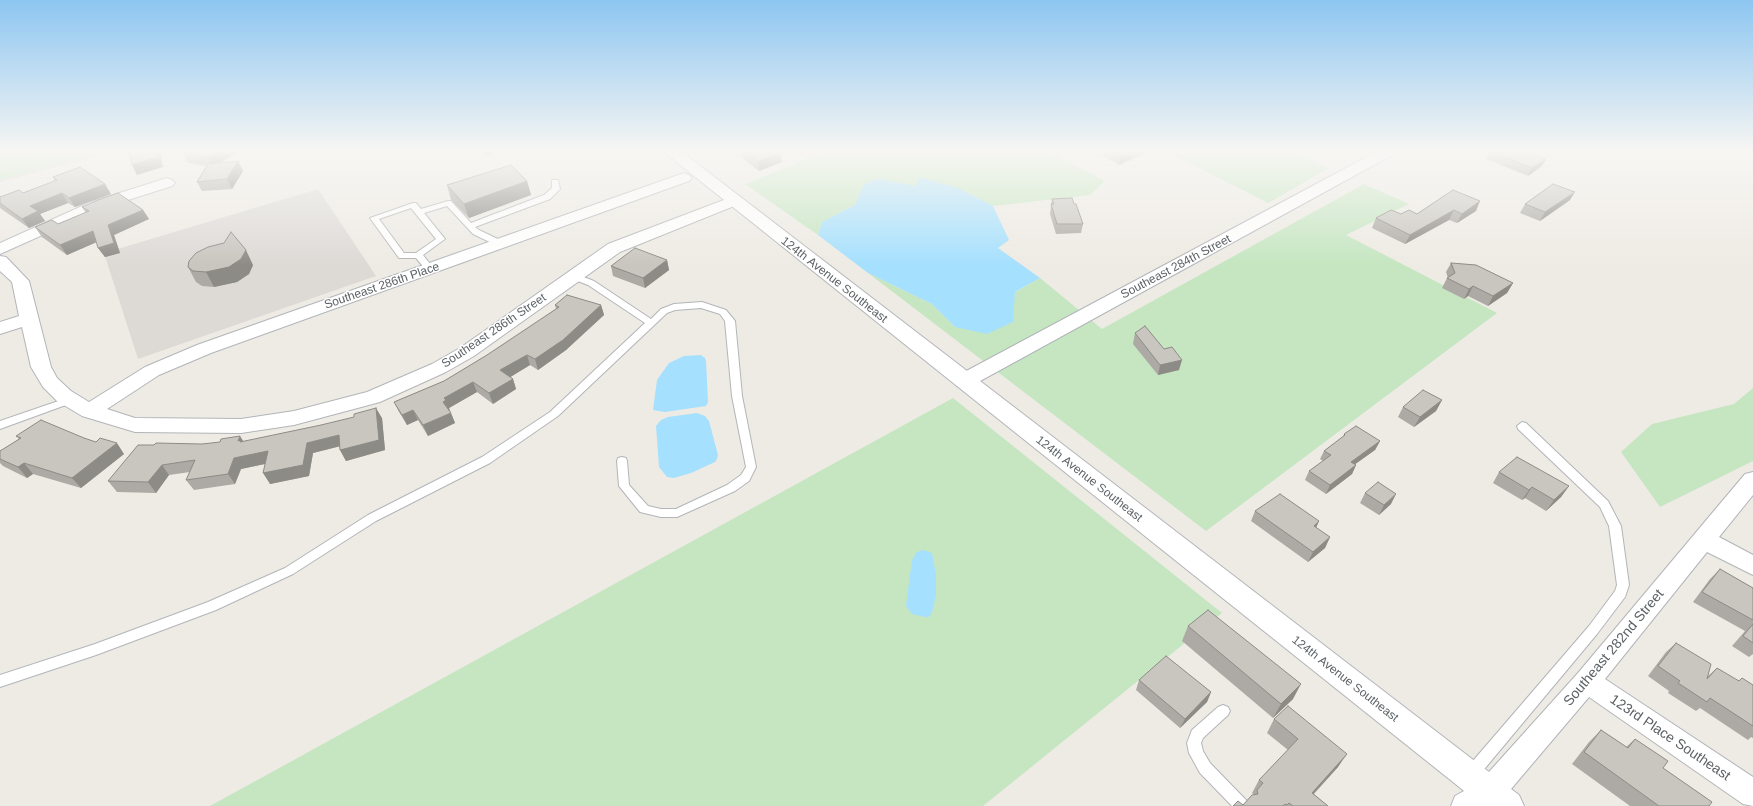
<!DOCTYPE html>
<style>
body{margin:0}
canvas{display:block;background:#eeebe4}
</style>
<canvas width="1753" height="806"></canvas>
<script>
const c = document.querySelector('canvas').getContext('2d');
c.lineJoin = 'round';
function paint(path, color) { c.fillStyle = color; c.fill(path, 'evenodd'); }
const toPath = rows => new Path2D(rows.map(r => 'M' + r).join(''));
function strokePath(path, color, width, dash) { c.strokeStyle = color; c.lineWidth = width; c.lineCap = dash ? 'butt' : 'round'; c.setLineDash(dash || []); c.stroke(path); }
function label(font, color, halo, rows, align = 'center') {
  c.font = font + ' Helvetica,sans-serif'; c.lineWidth = 3; c.setLineDash([]); c.textBaseline = 'middle'; c.strokeStyle = halo; c.fillStyle = color; for (const [text, x, y, turn = 0] of rows) {
    c.save(); c.translate(x, y); c.rotate((+turn || 0) * Math.PI / 180); c.textAlign = isNaN(turn) ? turn : align; if (halo) c.strokeText(text, 0, 0); c.fillText(text, 0, 0); c.restore();
  }
}
paint(toPath([
 [318,189,376,276,138,359,104,253]
]), '#dddad6');
paint(toPath([
 [0,152,113,152,0,182]
]), '#dedad2');
paint(toPath([
 [0,152,60,152,61,155,0,170],
 [73,152,95,152,72,161,0,180,0,172],
 [824,152,1049,152,1105,181,1090,195,993,206,960,189,915,186,879,179,864,184,855,205,822,222,818,235,745,184],
 [1168,152,1294,152,1329,168,1268,203],
 [1364,184,1409,204,1346,235,1497,313,1206,531,868,273,932,304,955,327,1040,278,1102,329],
 [1753,388,1753,461,1660,507,1621,452,1652,424,1734,404],
 [953,398,1222,613,983,806,210,806]
]), '#c5e6c1');
paint(toPath([
 [920,177,960,189,993,206,1009,240,998,248,1040,278,1015,292,1013,322,987,334,955,327,932,304,868,273,818,235,822,222,855,205,864,184,879,179,915,186],
 [701,355,705,358,706,361,708,402,706,406,665,412,653,410,657,380,669,363,684,356],
 [697,413,705,416,709,421,718,455,717,459,715,462,691,473,674,478,667,477,659,467,656,426,661,420,668,417],
 [923,550,932,553,936,575,936,595,932,612,929,617,925,617,912,614,906,606,912,560,917,552]
]), '#a5e0fe');
const service = toPath([
 [552,180,558,180,560,189,550,199,475,227,479,230,504,242,504,246,498,246,473,234,447,206,424,213,445,239,423,255,434,269,430,272,427,271,416,258,399,258,370,218,413,203,416,203,421,209,448,201,451,201,471,223,544,195,552,188,552,180],
 [411,208,436,239,416,253,404,253,379,219,411,208],
 [573,273,594,281,651,319,661,309,674,304,702,302,726,310,735,321,742,396,756,467,749,481,735,491,677,517,661,517,640,512,619,486,617,461,618,458,622,457,626,458,627,461,629,485,648,506,661,509,676,509,727,485,741,475,746,467,732,396,725,321,720,314,701,308,675,310,667,313,558,416,490,463,376,521,293,574,216,610,96,655,0,687,0,675,95,644,208,602,285,568,368,515,482,457,550,412,645,323,588,285,570,278,569,276,570,274,573,273],
 [70,397,75,400,74,402,0,429,0,421,70,397],
 [1522,422,1526,423,1608,501,1621,526,1629,585,1625,597,1597,634,1476,779,1471,781,1466,779,1464,774,1466,769,1589,626,1615,591,1617,585,1609,526,1600,507,1518,429,1517,426,1522,422],
 [1223,705,1228,707,1230,711,1228,715,1203,738,1201,743,1203,751,1210,763,1247,801,1249,806,1232,806,1200,773,1189,753,1187,743,1192,730,1218,707,1223,705]
]);
const minor = toPath([
 [1376,152,1394,152,1392,155,971,386,964,387,957,386,954,381,957,376,1376,152],
 [684,173,689,175,692,178,689,181,211,353,159,375,107,409,135,418,241,419,294,411,367,392,432,364,460,348,608,244,729,198,739,198,742,201,739,204,620,252,474,356,446,372,380,402,294,425,241,433,135,432,82,416,57,401,43,387,31,367,22,327,0,334,0,322,19,316,12,282,0,271,0,256,6,257,29,281,51,367,57,378,71,391,89,402,145,367,197,345,684,173],
 [167,178,172,180,175,183,172,186,103,208,0,254,0,243,91,202,167,178],
 [1753,472,1753,495,1719,537,1753,555,1753,575,1707,552,1605,679,1753,777,1753,806,1743,804,1589,697,1500,802,1493,806,1451,806,1455,796,1480,782,1578,673,1745,474,1753,472]
]);
const tertiary = toPath([
 [664,152,682,152,1519,795,1524,806,1483,806,664,152]
]);
strokePath(service, '#b2b5b9', 2);
strokePath(minor, '#b2b5b9', 2);
strokePath(tertiary, '#b2b5b9', 2);
paint(service, '#fff');
paint(minor, '#fff');
paint(tertiary, '#fff');
paint(toPath([
 [237,152,221,163,238,161,243,171,232,189,202,191,197,182,206,166,188,163,183,153],
 [482,152,498,152,486,156],
 [742,152,780,152,781,153,782,162,759,171,742,158],
 [1102,152,1145,152,1145,153,1119,165,1102,155],
 [1489,152,1530,152,1546,159,1542,166,1528,176,1486,159],
 [53,177,111,194,75,207,68,203,40,214,45,221,29,228,0,208,0,197,23,193,55,181],
 [527,181,531,195,469,218,451,200,447,185],
 [1453,190,1476,211,1457,223,1449,220,1405,244,1372,228,1376,218,1401,214,1417,214],
 [1052,199,1074,204,1083,224,1081,233,1056,234,1050,214],
 [1570,200,1540,221,1520,213,1525,204],
 [82,207,143,210,149,219,114,235,120,253,105,257,98,248,97,242,67,255,42,237,35,227,58,224,86,213],
 [667,260,669,270,645,288,613,276,611,266],
 [1451,263,1513,283,1507,293,1488,306,1468,296,1464,299,1442,288,1447,278,1448,278,1446,272],
 [253,265,249,274,237,282,214,287,202,286,196,282,188,267],
 [555,305,601,305,604,315,566,350,538,370,530,365,510,377,513,379,516,389,493,404,477,392,449,408,450,411,455,423,428,436,418,420,407,425,399,412,394,402,444,381,487,355,556,309],
 [1135,333,1179,370,1158,375,1133,344],
 [1442,400,1436,411,1414,427,1398,417,1403,407],
 [382,418,385,450,346,461,340,450,340,446,313,453,309,476,270,484,265,464,241,469,235,484,194,490,186,480,190,472,169,475,156,493,117,492,108,481,154,445,202,444,243,442],
 [1344,434,1380,441,1375,450,1355,464,1356,465,1352,474,1326,494,1305,480,1309,471,1323,461,1320,459,1324,451,1343,437],
 [16,436,84,438,124,454,81,488,33,474,27,478,3,466,0,463,0,451,19,439],
 [1499,472,1569,486,1561,497,1546,511,1525,498,1522,500,1493,483],
 [1365,493,1391,504,1379,515,1360,503],
 [1255,511,1319,521,1316,528,1330,537,1325,548,1308,562,1251,521],
 [1720,569,1753,588,1753,654,1749,657,1732,646,1745,631,1693,602,1710,579],
 [1188,626,1293,699,1273,718,1182,641],
 [1676,643,1708,676,1717,668,1738,681,1742,678,1753,685,1753,738,1751,737,1748,740,1700,708,1696,711,1668,693,1669,691,1648,676,1666,652],
 [1139,680,1211,692,1207,702,1180,728,1136,690],
 [1274,719,1338,767,1314,794,1328,806,1233,806,1243,805,1254,795,1252,793,1259,780,1288,750,1267,733],
 [1601,730,1626,747,1635,739,1663,768,1709,806,1630,806,1572,764,1589,742]
]), '#adaaa5');
paint(toPath([
 [156,152,160,152,163,167,137,175,132,165],
 [217,152,237,152,213,167,208,158],
 [484,152,498,152,486,156],
 [1128,152,1145,152,1145,153,1119,165,1121,155],
 [781,153,782,162,759,171,759,161],
 [1546,159,1542,166,1528,176,1532,168],
 [238,161,243,171,232,189,227,179],
 [527,181,531,195,469,218,464,204],
 [105,184,111,194,75,207,69,198],
 [1575,192,1570,200,1540,221,1545,212],
 [62,193,68,203,40,214,45,221,29,228,22,219,30,206],
 [1480,201,1476,211,1457,223,1462,214],
 [143,210,149,219,114,235,120,253,105,257,98,248,108,225],
 [1454,210,1449,220,1405,244,1410,235],
 [93,231,99,241,67,255,60,245],
 [246,250,253,265,249,274,237,282,214,287,206,272],
 [667,260,669,270,645,288,643,278],
 [1513,283,1507,293,1488,306,1493,296],
 [1473,286,1468,296,1464,299,1469,289],
 [601,305,604,315,566,350,538,370,535,359],
 [527,355,530,365,504,381,500,370],
 [1182,360,1179,370,1158,375,1160,365],
 [513,379,516,389,493,404,489,393],
 [473,382,477,392,449,408,450,411,447,412,443,402,444,398],
 [1442,400,1436,411,1414,427,1420,417],
 [376,408,382,418,385,450,346,461,340,450],
 [413,410,418,420,407,425,402,415],
 [451,413,455,423,428,436,423,425],
 [339,435,345,445,313,453,309,476,270,484,263,473,307,443],
 [240,436,247,447,238,441],
 [1380,441,1375,450,1347,470,1351,462],
 [117,443,124,454,81,488,72,478],
 [268,451,274,462,241,469,235,484,228,474,234,458],
 [24,463,33,474,27,478,18,467],
 [162,465,169,475,156,493,148,482],
 [1356,465,1352,474,1326,494,1330,485],
 [1569,486,1561,497,1546,511,1554,500],
 [1532,487,1525,498,1522,500,1529,490],
 [1396,494,1391,504,1379,515,1384,505],
 [1319,521,1314,532,1314,526],
 [1330,537,1325,548,1308,562,1313,552],
 [1301,684,1293,699,1273,718,1281,704],
 [1211,692,1207,702,1180,728,1185,719],
 [1347,754,1338,767,1303,805,1312,793]
]), '#8d8b86');
const building = toPath([
 [129,152,156,152,158,157,132,165,129,152],
 [185,152,217,152,208,158,183,153,185,152],
 [746,152,780,152,781,153,759,161,746,152],
 [1116,152,1128,152,1121,155,1116,152],
 [1492,152,1530,152,1546,159,1532,168,1492,152],
 [238,161,227,179,197,182,208,164,238,161],
 [511,165,527,181,464,204,447,185,511,165],
 [80,167,105,184,69,198,62,193,30,206,38,211,22,219,0,203,0,197,19,190,23,193,57,180,53,177,80,167],
 [1553,184,1575,192,1545,212,1525,204,1553,184],
 [1453,190,1480,201,1462,214,1454,210,1410,235,1376,218,1391,210,1401,214,1409,210,1417,214,1453,190],
 [118,193,143,210,108,225,114,243,98,248,93,231,60,245,35,227,52,220,58,224,89,211,82,207,98,200,118,193],
 [1072,198,1074,204,1076,204,1083,224,1057,224,1051,204,1054,204,1052,199,1072,198],
 [231,232,246,250,241,259,229,267,206,272,193,271,188,267,189,261,196,253,208,247,224,243,231,232],
 [635,248,667,260,643,278,611,266,635,248],
 [1451,263,1476,265,1513,283,1493,296,1473,286,1469,289,1447,278,1455,273,1451,263],
 [567,295,601,305,563,340,535,359,527,355,500,370,513,379,489,393,473,382,444,398,446,400,443,402,451,413,423,425,413,410,402,415,394,402,444,381,487,355,559,307,555,305,567,295],
 [1145,326,1164,349,1172,347,1182,360,1160,365,1135,333,1145,326],
 [1423,390,1442,400,1420,417,1403,407,1423,390],
 [376,408,379,440,340,450,339,435,307,443,303,465,263,473,268,451,234,458,228,474,186,480,195,460,162,465,148,482,108,481,138,445,154,445,156,443,202,444,220,442,221,439,240,436,238,441,241,440,240,442,321,425,354,417,354,414,376,408],
 [41,420,84,438,96,442,100,438,117,443,72,478,24,463,18,467,0,459,0,451,21,438,16,436,41,420],
 [1356,426,1380,441,1351,462,1356,465,1330,485,1309,471,1331,455,1324,451,1345,435,1344,434,1356,426],
 [1517,457,1569,486,1554,500,1532,487,1529,490,1499,472,1517,457],
 [1378,482,1396,494,1384,505,1365,493,1378,482],
 [1280,494,1319,521,1314,526,1330,537,1313,552,1255,511,1280,494],
 [1720,569,1753,588,1753,620,1702,592,1720,569],
 [1208,610,1301,684,1281,704,1188,626,1208,610],
 [1753,624,1753,643,1743,636,1753,624],
 [1676,643,1711,664,1707,679,1717,668,1739,681,1742,678,1753,685,1753,726,1710,698,1707,702,1678,683,1680,681,1658,666,1676,643],
 [1166,656,1211,692,1185,719,1139,680,1166,656],
 [1288,706,1347,754,1312,793,1328,806,1293,806,1289,803,1287,805,1285,804,1283,806,1233,806,1238,801,1243,805,1252,795,1258,794,1257,790,1263,783,1259,780,1298,739,1274,719,1288,706],
 [1601,730,1628,748,1635,739,1668,761,1663,768,1712,802,1709,806,1659,806,1584,752,1601,730]
]);
paint(building, '#c9c6c0');
strokePath(building, '#8d8b86', 1);
const sky = c.createLinearGradient(0, 0, 0, 265);
sky.addColorStop(0, '#8dc6f1');
sky.addColorStop(0.57, '#f7f6f3');
sky.addColorStop(1, '#f7f6f300');
c.fillStyle = sky;
c.fillRect(0, 0, 1753, 265);
label('12px', '#5c6165', '#fff', [
 ["Southeast 284th Street",1176,267,-28],
 ["124th Avenue Southeast",834,280,38],
 ["Southeast 286th Place",382,286,-19],
 ["Southeast 286th Street",494,331,-34],
 ["124th Avenue Southeast",1089,479,38],
 ["124th Avenue Southeast",1345,679,38]
]);
label('14px', '#5c6165', '#fff', [
 ["Southeast 282nd Street",1614,648,-50],
 ["123rd Place Southeast",1670,738,34]
]);
</script>
